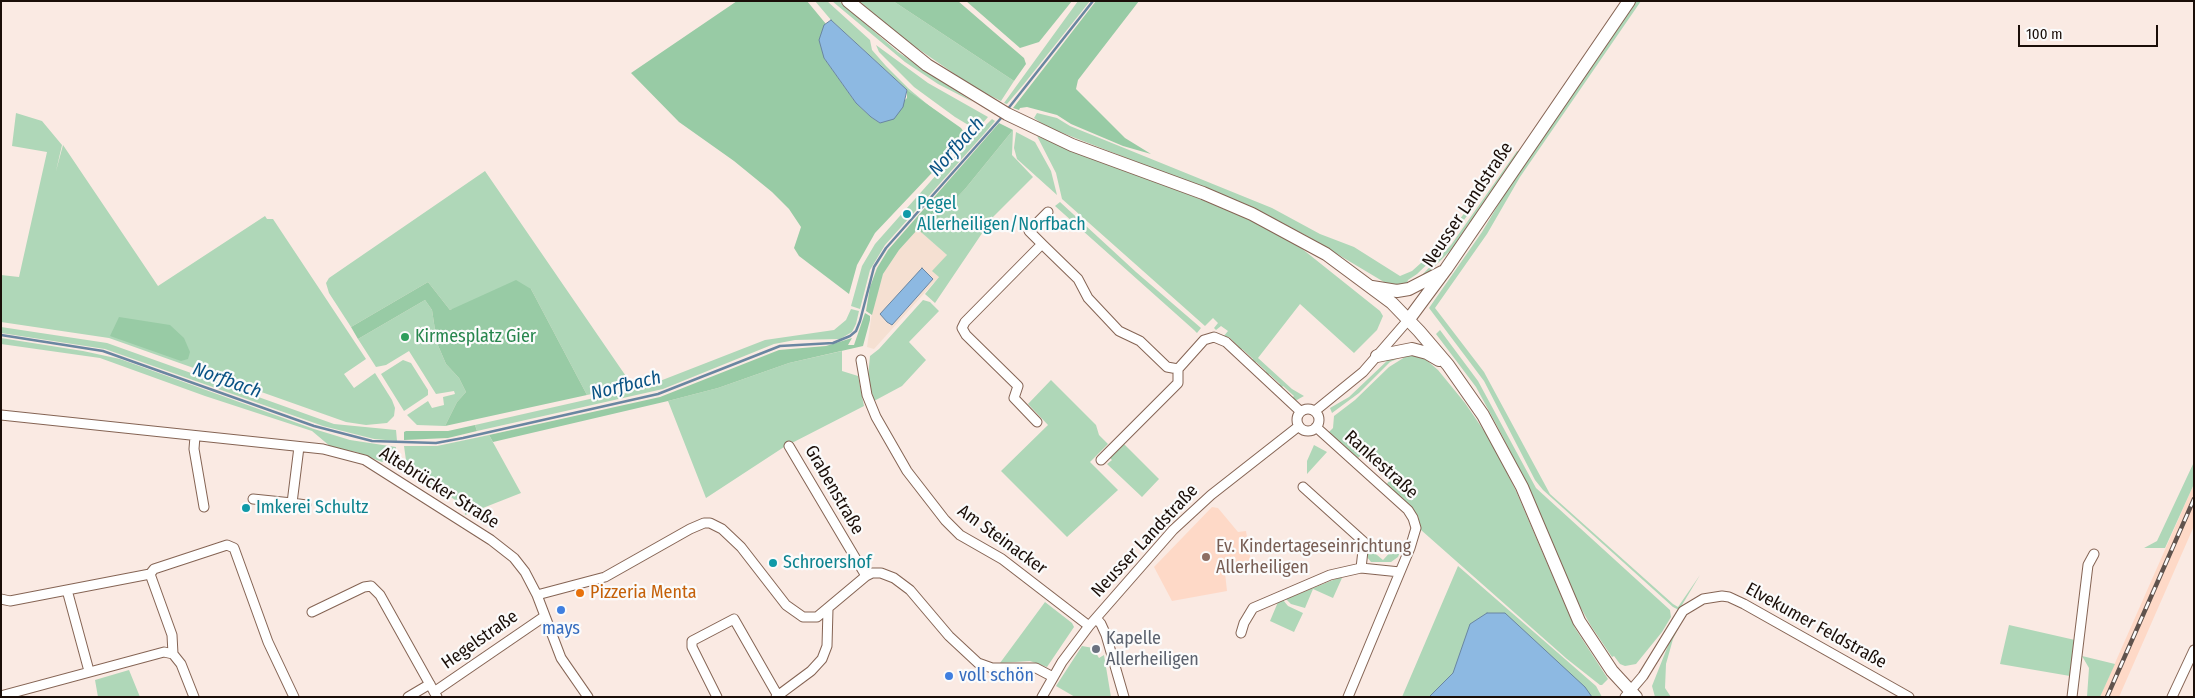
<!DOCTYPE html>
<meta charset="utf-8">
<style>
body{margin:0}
#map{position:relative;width:2195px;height:698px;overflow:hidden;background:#faeae3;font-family:"Fira Sans Condensed",sans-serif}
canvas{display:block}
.frame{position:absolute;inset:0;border:2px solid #1a0e08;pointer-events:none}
.scale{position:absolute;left:2018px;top:25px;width:140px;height:22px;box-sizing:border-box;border:2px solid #1a0e08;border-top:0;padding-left:6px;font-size:15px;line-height:18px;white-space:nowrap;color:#1a0e08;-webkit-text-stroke:4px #fbfbfb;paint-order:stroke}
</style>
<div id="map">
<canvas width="2195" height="698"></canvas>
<div class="frame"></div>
<div class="scale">100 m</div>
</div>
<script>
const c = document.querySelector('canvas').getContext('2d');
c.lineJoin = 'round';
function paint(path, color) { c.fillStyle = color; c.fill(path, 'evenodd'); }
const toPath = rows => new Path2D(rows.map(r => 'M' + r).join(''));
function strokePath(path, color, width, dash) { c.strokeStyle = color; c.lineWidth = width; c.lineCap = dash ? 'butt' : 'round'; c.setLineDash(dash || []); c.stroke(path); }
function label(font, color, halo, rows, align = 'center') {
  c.font = font + ' "Fira Sans Condensed",sans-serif'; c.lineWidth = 4.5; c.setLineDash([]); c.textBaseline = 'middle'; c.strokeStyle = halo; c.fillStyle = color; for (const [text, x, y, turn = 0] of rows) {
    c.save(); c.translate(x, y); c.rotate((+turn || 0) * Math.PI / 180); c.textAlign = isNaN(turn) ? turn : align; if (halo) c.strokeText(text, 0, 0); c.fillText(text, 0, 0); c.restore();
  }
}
paint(toPath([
 [2194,484,2194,526,2119,697,2100,697],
 [1212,507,1218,508,1238,532,1246,531,1251,562,1225,573,1227,591,1172,601,1154,567]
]), '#fed9c7');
paint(toPath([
 [918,229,947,255,939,277,874,349,867,347,872,313,883,274,899,250]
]), '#f5e0d2');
paint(toPath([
 [815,1,827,1,870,40,872,50,886,66,909,89,945,119,907,90,831,20],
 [832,1,839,1,898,52,973,102,938,84,905,62],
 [858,1,893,1,1014,81,1001,101,975,88,898,35],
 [1078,1,1090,1,1024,84,1007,104,1004,103],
 [1636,1,1641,1,1520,177,1487,234,1435,308,1484,372,1550,494,1673,604,1678,607,1700,575,1679,610,1673,607,1543,490,1535,480,1484,381,1429,308,1482,232,1517,173],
 [876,45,928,83,988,117,981,125,970,126,955,117,914,87,879,52],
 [16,113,42,121,62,145,56,171,63,145,158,286,265,216,267,219,273,219,366,359,344,374,354,388,375,373,392,400,395,408,394,416,387,423,366,425,346,422,109,338,1,322,1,275,19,277,47,152,12,146],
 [1037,113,1057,118,1070,126,1272,208,1320,234,1354,247,1400,276,1412,271,1431,254,1463,215,1486,181,1490,184,1443,249,1417,274,1408,280,1406,286,1389,285,1307,236,1250,206,1047,127,1034,118],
 [992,119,995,121,984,134,885,245,870,270,860,309,851,306,862,266,875,244,938,173],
 [1013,130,1012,155,1033,177,993,217,935,303,925,294,939,277,932,271,947,255,922,233,965,189],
 [1016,132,1035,142,1051,171,1057,195,1017,159,1014,148],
 [1037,136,1244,216,1296,244,1380,311,1383,316,1377,330,1354,353,1300,304,1258,358,1292,389,1304,396,1295,401,1292,398,1294,396,1283,386,1281,388,1278,386,1280,384,1269,374,1267,376,1265,374,1266,371,1256,362,1253,364,1251,361,1253,359,1242,349,1240,351,1237,349,1239,347,1229,337,1227,339,1223,337,1228,331,1221,326,1216,330,1214,328,1218,323,1213,318,1205,326,1062,199,1056,173],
 [1517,151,1519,152,1451,250,1423,278,1420,277,1451,245],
 [485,171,632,385,587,395,531,289,450,310,428,282,351,327,329,293,326,283,329,278],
 [1060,202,1136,272,1201,328,1197,333,1194,330,1055,206],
 [425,300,432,310,437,343,446,364,459,378,466,392,457,402,445,426,417,425,407,415,428,401,432,408,444,405,443,397,455,394,454,391,436,394,409,351,386,365,376,367,358,339],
 [923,300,930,302,939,311,909,342,926,360,902,386,874,401,868,377,870,356,879,349],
 [851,309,859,311,856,324,852,332,840,339,795,340,774,344,663,389,477,431,475,425,647,386,765,340,834,330,846,320],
 [1,327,107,343,334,424,396,430,397,441,374,439,323,426,105,349,1,333],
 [1440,330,1478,381,1536,488,1670,610,1671,617,1662,632,1636,664,1625,666,1620,664,1614,656,1612,657,1591,626,1577,601,1523,476,1496,424,1476,387,1436,334],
 [1,338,83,351,120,359,314,429,350,440,396,447,395,458,382,462,356,452,331,447,312,431,205,396,100,358,1,344],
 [842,351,842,371,858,376,864,406,784,447,706,498,668,401,718,388,789,363],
 [1405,354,1424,358,1438,370,1465,403,1491,441,1516,491,1575,628,1608,679,1602,685,1600,685,1567,659,1421,530,1418,516,1386,485,1390,480,1369,462,1372,458,1365,451,1358,458,1348,449,1346,450,1329,432,1333,428,1334,416,1355,400,1389,367,1405,357],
 [1399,358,1390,362,1359,393,1332,413,1330,408,1349,397,1389,359],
 [403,360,411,363,428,390,428,395,404,411,381,374],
 [1051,380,1096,425,1099,435,1108,444,1090,462,1118,490,1067,537,1001,471,1048,425,1028,404],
 [489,435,521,493,465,515,466,507,415,474,408,475,404,446,437,446],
 [1123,443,1159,479,1142,497,1107,464,1112,460,1109,457],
 [1314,445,1327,452,1307,474,1307,461],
 [2194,462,2194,484,2165,548,2144,548,2157,541],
 [1395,547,1400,552,1398,557,1391,562,1371,562,1367,557,1368,550,1371,550,1383,560],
 [1458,566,1596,686,1602,697,1402,697],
 [1338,578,1342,578,1333,598,1313,589,1305,608,1291,604,1286,599],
 [1283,600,1288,606,1303,613,1294,632,1270,621,1278,602],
 [1045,602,1072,623,1074,627,1047,667,1030,661,1000,663],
 [1682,621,1673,639,1666,664,1665,688,1671,697,1655,697,1652,686,1669,643],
 [2009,625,2075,640,2070,676,2000,664],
 [1082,646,1093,648,1099,658,1104,655,1111,697,1075,697,1056,686],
 [2082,656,2115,664,2100,697,2087,697,2089,668],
 [129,670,140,697,98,697,95,680]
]), '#afd7b8');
paint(toPath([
 [737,1,807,1,826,24,824,58,856,103,871,117,880,123,907,98,907,90,961,128,966,135,965,142,945,159,875,233,857,265,849,294,799,256,794,248,801,227,789,209,772,192,734,161,679,122,631,73],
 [893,1,958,1,1024,58,1026,64,1014,81],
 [966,1,1072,1,1039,42,1020,48],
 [1096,1,1139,1,1078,80,1076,89,1125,138,1151,154,1123,146,1071,124,1057,115,1027,107,1020,108,1019,110,1013,108],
 [999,123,1013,130,965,189,926,230,922,233,918,229,899,250,883,274,872,315,866,311,870,287,877,268,888,250],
 [516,280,531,289,587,395,445,426,457,402,466,392,459,378,446,364,437,343,432,310,425,300,358,339,351,327,428,282,450,310],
 [865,313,870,316,870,320,863,346,789,363,718,388,668,401,493,442,489,435,660,397,779,350,826,346,852,338,848,345,854,345],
 [119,317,170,325,184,338,190,352,188,359,181,361,110,336],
 [475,425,477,431,448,438,404,440,404,432,406,431,448,431]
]), '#98cba5');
const water = toPath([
 [831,20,907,90,903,107,894,119,880,123,871,117,856,103,824,58,819,40,824,25,831,20],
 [922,268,933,279,892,325,887,322,880,314,922,268],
 [1487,613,1505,613,1585,687,1592,697,1429,697,1453,673,1470,624,1487,613]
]);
paint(water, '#8db9e2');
strokePath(water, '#6a86a1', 1);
strokePath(toPath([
 [1007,110,1093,1],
 [1,335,103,351,314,426,372,441,436,443,463,438,658,394,780,346,833,343,850,336,856,331,860,321,874,267,886,248,1002,117]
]), '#6a86a1', 2.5);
const minor = toPath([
 [1042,244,1029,231,1048,212],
 [861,360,867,395,876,417,907,471,945,520,960,535,1002,559,1089,626],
 '1297 420a11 11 0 1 1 22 0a11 11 0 1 1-22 0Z',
 [1315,411,1363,372,1409,319],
 [1,415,323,449,365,460,491,540,514,558,525,572,537,595,561,658,588,697],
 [1037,422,1014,398,1018,386,966,335,962,328,965,322,1042,244,1078,279,1088,298,1119,331,1140,341,1167,367,1178,369],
 [1316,427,1408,510,1413,518,1416,528,1410,548,1348,697],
 [195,436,194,449,204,507],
 [789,446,866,576],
 [1101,460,1178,383,1178,369,1204,340,1214,337,1226,342,1300,411],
 [1303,487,1364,542,1361,568],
 [253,499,292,503,299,447],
 [292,503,306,505],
 [150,574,172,635,173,654],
 [67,590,89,671],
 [537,595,605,577,690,529,704,523,710,523,722,529,741,547,786,605,803,617,817,617,866,576,872,573,881,573,894,578,910,590,949,636,978,663,992,668,1036,668,1053,677],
 [1,599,10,601,150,574,154,569,227,545,234,548,268,642,294,697],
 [312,612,364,587,371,586,380,595,437,697],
 [1096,618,1101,624,1106,635,1124,697],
 [1241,633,1244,623,1253,608,1330,575,1361,568,1400,572],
 [434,692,545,616],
 [1,696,164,652,173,654,181,664,194,697],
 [408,697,430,684],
 [717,697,692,647,692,641,734,619,778,696],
 [776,697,811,671,822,659,827,646,828,609],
 [1042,697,1062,662,1089,626,1173,530,1211,495,1299,426],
 [1625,697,1643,676,1683,611,1703,599,1722,596,1729,597,1744,604,1909,697],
 [2072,697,2088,565,2094,554],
 [2172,697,2194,650]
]);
const secondary = toPath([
 [848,1,927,65,1007,114,1072,145,1203,193,1252,214,1326,254,1392,303,1419,331,1448,365,1483,415,1522,487,1579,621,1612,671,1636,697],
 [1372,287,1397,291,1409,289,1442,272],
 [1409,319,1446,269,1629,1],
 [1377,356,1412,349,1427,353,1439,360]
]);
strokePath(minor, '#856454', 11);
strokePath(secondary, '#856454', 14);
strokePath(minor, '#fff', 9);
strokePath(secondary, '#fff', 12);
const rail = toPath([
 [2107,697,2194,499]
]);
strokePath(rail, '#60534d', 4.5);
strokePath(rail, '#fbfbfb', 2.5, [8]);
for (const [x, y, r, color] of [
 [907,214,5,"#0f9aa8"],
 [405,337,5,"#2e9e5b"],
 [246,508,5,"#0f9aa8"],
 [1206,557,5,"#8d6e63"],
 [773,563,5,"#0f9aa8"],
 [580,593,5,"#e8710a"],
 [561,610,5,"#3f7fe0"],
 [1096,649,5,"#6b7280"],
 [949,676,5,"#3f7fe0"]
]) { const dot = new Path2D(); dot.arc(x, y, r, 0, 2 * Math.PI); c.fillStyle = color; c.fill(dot); strokePath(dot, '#fbfbfb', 2); }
label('18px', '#0d838f', '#fbfbfb', [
 ["Pegel",917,204],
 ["Allerheiligen/Norfbach",917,225],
 ["Imkerei Schultz",256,508],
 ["Schroershof",783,563]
], 'left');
label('18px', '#1a0e08', '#fbfbfb', [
 ["Neusser Landstraße",1468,205,-56],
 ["Rankestraße",1381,465,42],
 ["Altebrücker Straße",439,488,32],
 ["Grabenstraße",834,490,60],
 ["Am Steinacker",1002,540,36],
 ["Neusser Landstraße",1145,541,-47],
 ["Elvekumer Feldstraße",1816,626,29],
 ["Hegelstraße",480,640,-35]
]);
label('18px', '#27864d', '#fbfbfb', [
 ["Kirmesplatz Gier",415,337]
], 'left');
label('18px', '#785e54', '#fbfbfb', [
 ["Ev. Kindertageseinrichtung",1216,547],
 ["Allerheiligen",1216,568]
], 'left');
label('18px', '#c56008', '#fbfbfb', [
 ["Pizzeria Menta",590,593]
], 'left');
label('18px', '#366cbe', '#fbfbfb', [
 ["mays",561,629],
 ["voll schön",959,676,"left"]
]);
label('18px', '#5b616d', '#fbfbfb', [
 ["Kapelle",1106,639],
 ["Allerheiligen",1106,660]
], 'left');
label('italic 19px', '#095284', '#fbfbfb', [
 ["Norfbach",957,147,-48],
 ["Norfbach",227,381,20],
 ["Norfbach",626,386,-14]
]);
</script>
